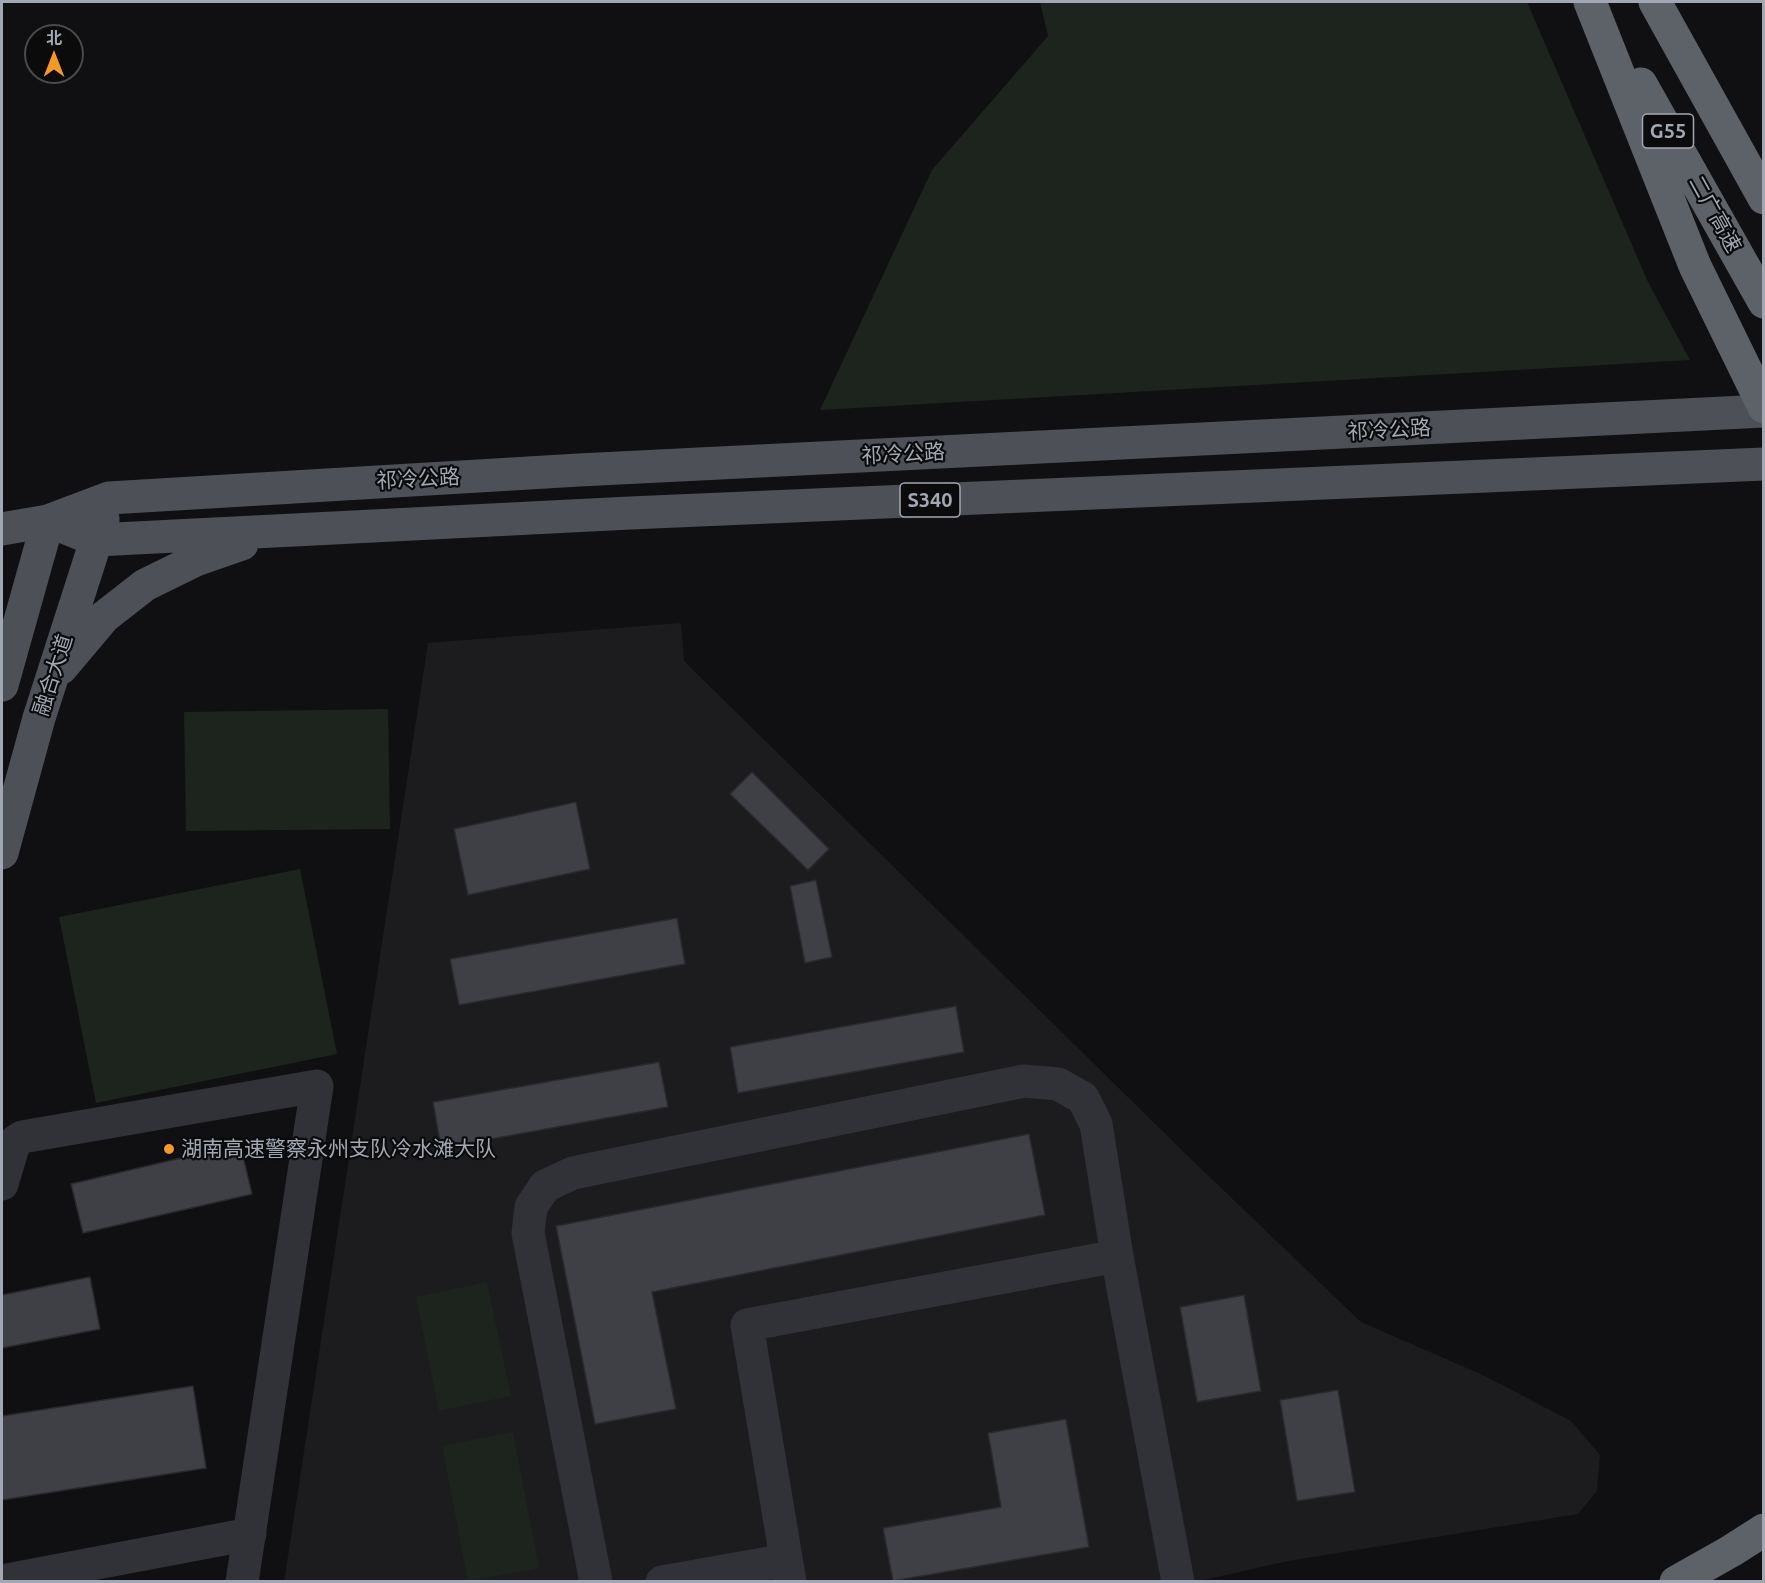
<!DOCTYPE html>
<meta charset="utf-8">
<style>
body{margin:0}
#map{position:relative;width:1765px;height:1583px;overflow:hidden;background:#101012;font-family:Ubuntu,"Noto Sans SC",sans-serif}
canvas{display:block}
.frame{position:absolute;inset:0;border:3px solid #a1a8b3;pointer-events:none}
.north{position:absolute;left:24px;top:24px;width:60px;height:60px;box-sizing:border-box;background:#0b0b0c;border:2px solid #474a4f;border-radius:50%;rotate:0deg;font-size:16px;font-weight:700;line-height:24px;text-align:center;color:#a1a8b3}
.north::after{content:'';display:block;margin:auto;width:21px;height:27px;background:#f49926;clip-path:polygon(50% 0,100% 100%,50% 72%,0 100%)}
</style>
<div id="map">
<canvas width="1765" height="1583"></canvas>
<div class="frame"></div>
<div class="north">北</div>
</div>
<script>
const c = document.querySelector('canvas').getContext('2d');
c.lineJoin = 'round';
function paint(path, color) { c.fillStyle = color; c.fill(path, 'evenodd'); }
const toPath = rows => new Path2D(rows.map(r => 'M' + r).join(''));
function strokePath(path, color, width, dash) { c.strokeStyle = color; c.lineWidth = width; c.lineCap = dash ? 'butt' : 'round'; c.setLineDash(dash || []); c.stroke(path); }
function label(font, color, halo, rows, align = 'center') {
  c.font = font + ' Ubuntu,"Noto Sans SC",sans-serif'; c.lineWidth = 4.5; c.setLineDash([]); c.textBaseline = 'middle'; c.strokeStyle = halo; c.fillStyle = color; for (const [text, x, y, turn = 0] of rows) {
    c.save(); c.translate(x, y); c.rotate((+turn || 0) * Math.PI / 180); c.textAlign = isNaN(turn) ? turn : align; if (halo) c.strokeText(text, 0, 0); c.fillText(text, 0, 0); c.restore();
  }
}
paint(toPath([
 [681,623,684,661,1193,1161,1361,1322,1485,1376,1571,1421,1600,1455,1597,1491,1578,1514,1288,1561,1199,1581,284,1582,428,643]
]), '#1c1c1f');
paint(toPath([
 [1040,2,1527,2,1648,282,1690,360,820,410,932,170,1048,36],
 [388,709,390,829,186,831,184,712],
 [300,869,337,1054,96,1103,59,917],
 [487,1282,511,1396,439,1411,416,1297],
 [513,1432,539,1568,468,1581,442,1446]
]), '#1c241d');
const building = toPath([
 [752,772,829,849,808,870,730,794,752,772],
 [576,802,590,869,468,895,454,829,576,802],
 [816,880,832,957,805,963,790,886,816,880],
 [677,918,685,964,459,1005,450,959,677,918],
 [956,1006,964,1052,738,1093,730,1047,956,1006],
 [659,1062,668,1107,441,1148,433,1102,659,1062],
 [1029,1134,1045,1215,652,1292,676,1409,595,1424,556,1226,1029,1134],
 [240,1144,252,1194,83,1233,71,1184,240,1144],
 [90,1277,100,1329,2,1348,2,1295,90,1277],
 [1244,1295,1261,1391,1197,1402,1180,1307,1244,1295],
 [193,1386,206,1468,2,1500,2,1416,193,1386],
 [1338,1390,1355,1492,1297,1501,1280,1400,1338,1390],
 [1066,1419,1089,1547,893,1581,883,1528,1001,1507,988,1433,1066,1419]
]);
paint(building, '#3f4045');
strokePath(building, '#2a2a2e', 1.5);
strokePath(toPath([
 [2,1184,13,1147,16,1141,22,1137,317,1086,242,1582],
 [2,1581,250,1534],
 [596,1582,528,1233,531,1207,545,1186,573,1173,1024,1081,1058,1084,1083,1098,1096,1124,1117,1256,1178,1582],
 [662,1582,786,1560],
 [790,1582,747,1325,1117,1256]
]), '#313237', 33);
strokePath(toPath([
 [48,521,96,540,630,513,1764,464],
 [2,529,48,521,109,498,579,470,1764,411],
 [61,668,104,617,145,585,196,560,242,544],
 [2,685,48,521],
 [2,853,39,718,103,519]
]), '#4d5056', 33);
strokePath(toPath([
 [1590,2,1695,266,1764,407],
 [1655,2,1764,198],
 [1641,84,1764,302],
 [1676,1582,1731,1551,1764,1530]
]), '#5d6168', 33);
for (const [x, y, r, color] of [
 [169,1149,6,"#f49926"]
]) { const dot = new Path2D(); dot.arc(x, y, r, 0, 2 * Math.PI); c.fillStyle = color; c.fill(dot); strokePath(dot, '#0b0b0c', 2); }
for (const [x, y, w] of [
 [1668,131,51],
 [930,500,60]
]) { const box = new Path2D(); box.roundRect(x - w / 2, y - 17, w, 34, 4.5); c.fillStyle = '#0b0b0c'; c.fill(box); strokePath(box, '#a1a8b3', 1.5); }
label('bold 20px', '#a1a8b3', null, [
 ["G55",1668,131],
 ["S340",930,500]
]);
label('21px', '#a1a8b3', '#0b0b0c', [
 ["二广高速",1715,214,61],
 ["祁冷公路",1389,430,-3],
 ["祁冷公路",903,454,-3],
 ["祁冷公路",418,479,-3],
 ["融合大道",53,675,-72]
]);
label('21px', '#a1a8b3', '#0b0b0c', [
 ["湖南高速警察永州支队冷水滩大队",181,1149]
], 'left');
</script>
